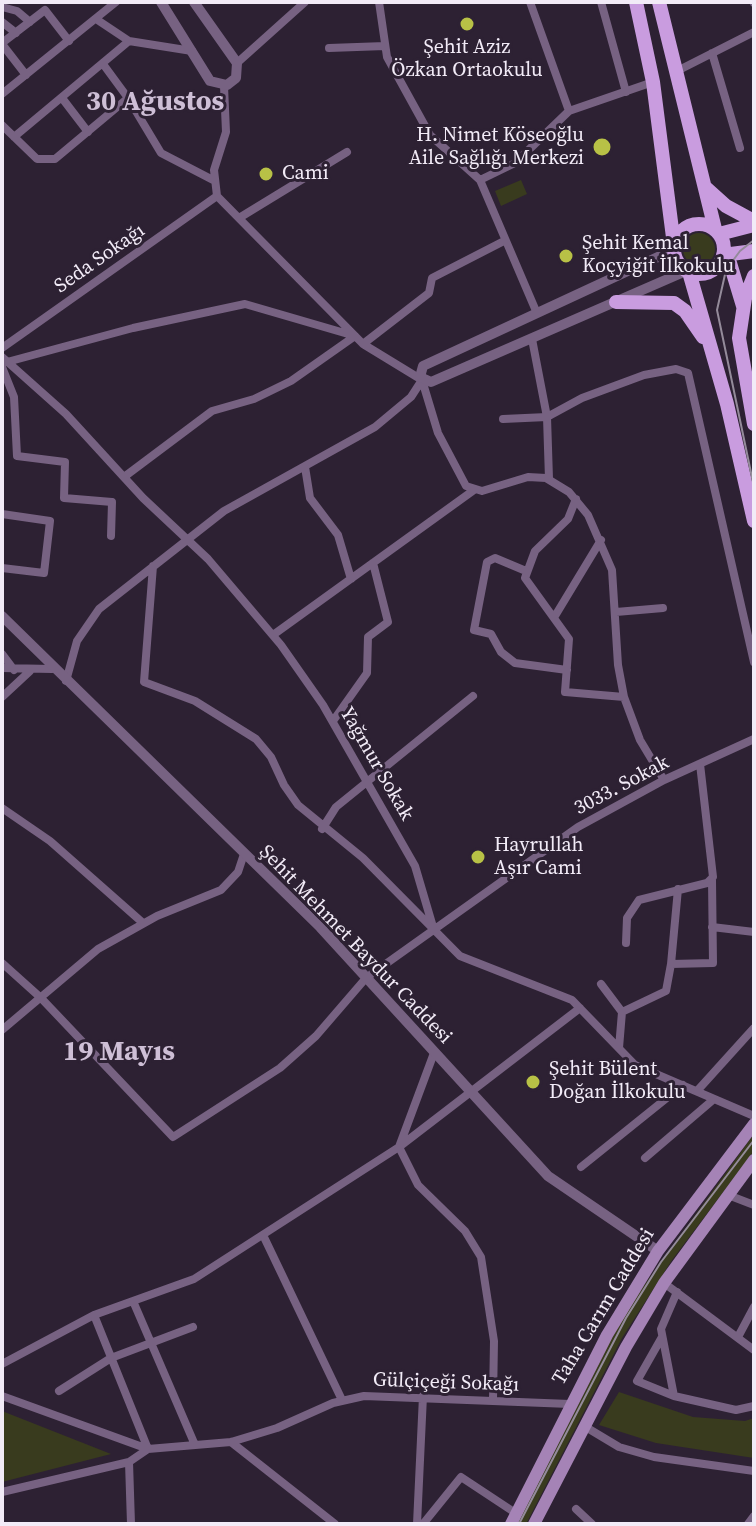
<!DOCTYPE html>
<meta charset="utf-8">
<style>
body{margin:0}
#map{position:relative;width:756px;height:1526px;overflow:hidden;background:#2d2133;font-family:"Source Serif 4",serif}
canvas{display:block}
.frame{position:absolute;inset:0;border:4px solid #f2ebf7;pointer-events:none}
</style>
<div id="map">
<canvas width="756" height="1526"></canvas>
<div class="frame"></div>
</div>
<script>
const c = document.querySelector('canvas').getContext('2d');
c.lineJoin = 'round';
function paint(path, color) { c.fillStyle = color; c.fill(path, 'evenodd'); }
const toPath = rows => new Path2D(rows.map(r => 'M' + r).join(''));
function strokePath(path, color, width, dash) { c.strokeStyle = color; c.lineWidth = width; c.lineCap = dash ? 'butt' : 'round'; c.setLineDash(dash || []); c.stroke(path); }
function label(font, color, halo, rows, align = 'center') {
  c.font = font + ' "Source Serif 4",serif'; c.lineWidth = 6; c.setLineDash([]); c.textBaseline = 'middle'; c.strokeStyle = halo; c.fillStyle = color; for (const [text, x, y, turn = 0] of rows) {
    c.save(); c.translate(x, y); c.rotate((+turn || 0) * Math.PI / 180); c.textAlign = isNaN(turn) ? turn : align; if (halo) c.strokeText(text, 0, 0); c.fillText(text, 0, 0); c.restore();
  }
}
paint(toPath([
 [521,180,527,194,501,206,495,191],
 '683 249a16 16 0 1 1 32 0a16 16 0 1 1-32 0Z',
 [754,1134,754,1151,672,1260,622,1338,526,1524,516,1524,593,1369,635,1298],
 [619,1392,693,1417,745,1421,754,1418,754,1458,656,1443,599,1425],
 [2,1411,111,1454,2,1482]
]), '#393b1e');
strokePath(toPath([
 [379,2,387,57,430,135,480,180,536,311],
 [530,2,569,111],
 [601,2,626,92],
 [754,2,754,3],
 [2,7,17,11,30,22],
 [96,19,129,41,192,51],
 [2,22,16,33],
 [2,43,45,10,69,41],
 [2,44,26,75],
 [329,48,385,46],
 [712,53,740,148],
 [237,63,305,2],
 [675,72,754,32],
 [224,86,226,132,214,170,217,196,363,344,422,380,438,433,466,486,482,491,528,477,546,478,569,492,588,515,612,570,618,665,624,697,640,740,664,780],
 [2,94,116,2],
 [62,98,88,132],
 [128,98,161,153,213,180],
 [2,125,37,159,55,159,128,98,103,64],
 [14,137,129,41],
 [480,180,515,163,569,111,653,82],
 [239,218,347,152],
 [532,339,547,417,549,479],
 [363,344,429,293,432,278,504,241],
 [2,348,217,196],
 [2,357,66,414,143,498,208,559,281,645,323,705,415,866,433,927],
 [7,362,133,328,245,304,355,336],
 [2,367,14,397,17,456,65,462,64,498,112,502,111,536],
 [503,419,547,417,582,398,644,375,676,369,688,373,754,662],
 [305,467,310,498,338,535,351,579],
 [124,477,212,411,254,399,291,381,355,336],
 [576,499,568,519,535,551,525,578,569,639,565,692,624,697],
 [2,514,50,521,44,573,2,568],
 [153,566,144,682,195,701,256,739,271,757,284,785,298,805,363,858,460,956,572,1000,635,1065,754,1116],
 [526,571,495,558,487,562,474,630,491,634,501,652,515,663,567,670],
 [616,612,663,608],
 [555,616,601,540],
 [273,635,474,490],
 [2,654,14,670],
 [2,668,52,669],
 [66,681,77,641,99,609,224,511,375,427,411,397,422,380],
 [2,697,30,671],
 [333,721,367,673,368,637,388,622,373,563],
 [2,808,50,841,143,923],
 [322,829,336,807,473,696],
 [712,927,754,932],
 [626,943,627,918,639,900,707,883,713,877,700,764],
 [2,963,41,998,173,1137,280,1068,316,1036,366,978,578,827,664,780,754,739],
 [671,964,678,889],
 [601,984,622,1012],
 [2,1030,98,949,157,916,221,890,238,872,244,854],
 [619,1048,622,1012,666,991,671,964,713,963,712,880],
 [434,1053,399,1147,418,1185,465,1231,481,1257,494,1341,493,1400],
 [697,1091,754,1028],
 [645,1158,714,1099],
 [581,1167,683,1085],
 [728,1195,754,1205],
 [263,1235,342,1400],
 [664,1283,754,1350],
 [677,1292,661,1329,674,1396,736,1410,754,1406],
 [133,1301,195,1445],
 [662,1337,637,1381,674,1396],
 [738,1337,754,1307],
 [2,1364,94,1315,194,1279,399,1147,580,1008],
 [59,1391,111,1358,193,1327],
 [2,1396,148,1449,231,1442,277,1428,333,1403,364,1396,570,1404],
 [584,1426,619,1447,654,1457,754,1471],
 [231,1442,335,1524],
 [129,1462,131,1524],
 [2,1492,129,1462,148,1449,94,1315],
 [576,1509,592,1524],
 [417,1524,423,1396],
 [423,1524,461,1477,517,1514],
 [748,1524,754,1516]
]), '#776282', 8);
strokePath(toPath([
 [161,2,210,81,227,85,236,78,237,63,194,2],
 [673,250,423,366,420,377,431,382,686,271],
 [2,616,320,927,548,1176,658,1251]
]), '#776282', 10);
strokePath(toPath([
 [511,1524,607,1335,658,1251,754,1124],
 [534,1524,626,1347,664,1283,754,1160]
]), '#a583b6', 12);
strokePath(toPath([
 [636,2,653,82,674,245],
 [659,2,715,229],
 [706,188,726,206,754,221],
 '674 249a25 25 0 1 1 50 0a25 25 0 1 1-50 0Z',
 [719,234,754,225],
 [723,255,754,251],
 [723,257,730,263,743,306],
 [689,272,727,404,754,521],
 [754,276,745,298,739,338,754,424],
 [616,302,674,303,685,311,703,337]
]), '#c99cdf', 14);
strokePath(toPath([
 [754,240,740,251,726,270,717,310,754,487],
 [519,1524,626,1318,661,1262,754,1140]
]), '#948b9a', 2);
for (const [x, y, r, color] of [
 [467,24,8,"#b8c146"],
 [602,147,10,"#b8c146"],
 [266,174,8,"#b8c146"],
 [566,256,8,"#b8c146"],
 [478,857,8,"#b8c146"],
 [533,1082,8,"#b8c146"]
]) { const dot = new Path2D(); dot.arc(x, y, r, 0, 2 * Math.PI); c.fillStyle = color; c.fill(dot); strokePath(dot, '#2d2133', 3); }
label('20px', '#f2ebf7', '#2d2133', [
 ["Şehit Aziz",467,48,"center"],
 ["Özkan Ortaokulu",467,71,"center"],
 ["H. Nimet Köseoğlu",584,136,"right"],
 ["Aile Sağlığı Merkezi",584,159,"right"],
 ["Cami",282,174],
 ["Şehit Kemal",582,244],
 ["Koçyiğit İlkokulu",582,267],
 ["Hayrullah",494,846],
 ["Aşır Cami",494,869],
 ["Şehit Bülent",549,1070],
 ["Doğan İlkokulu",549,1093]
], 'left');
label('20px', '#f2ebf7', '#2d2133', [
 ["Seda Sokağı",100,259,-35],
 ["Yağmur Sokak",376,764,60],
 ["3033. Sokak",622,786,-28],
 ["Şehit Mehmet Baydur Caddesi",355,945,46],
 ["Taha Carım Caddesi",604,1307,-59],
 ["Gülçiçeği Sokağı",446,1383,2]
]);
label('bold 28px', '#cebfd6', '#2d2133', [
 ["30 Ağustos",155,103],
 ["19 Mayıs",119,1053]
]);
</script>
